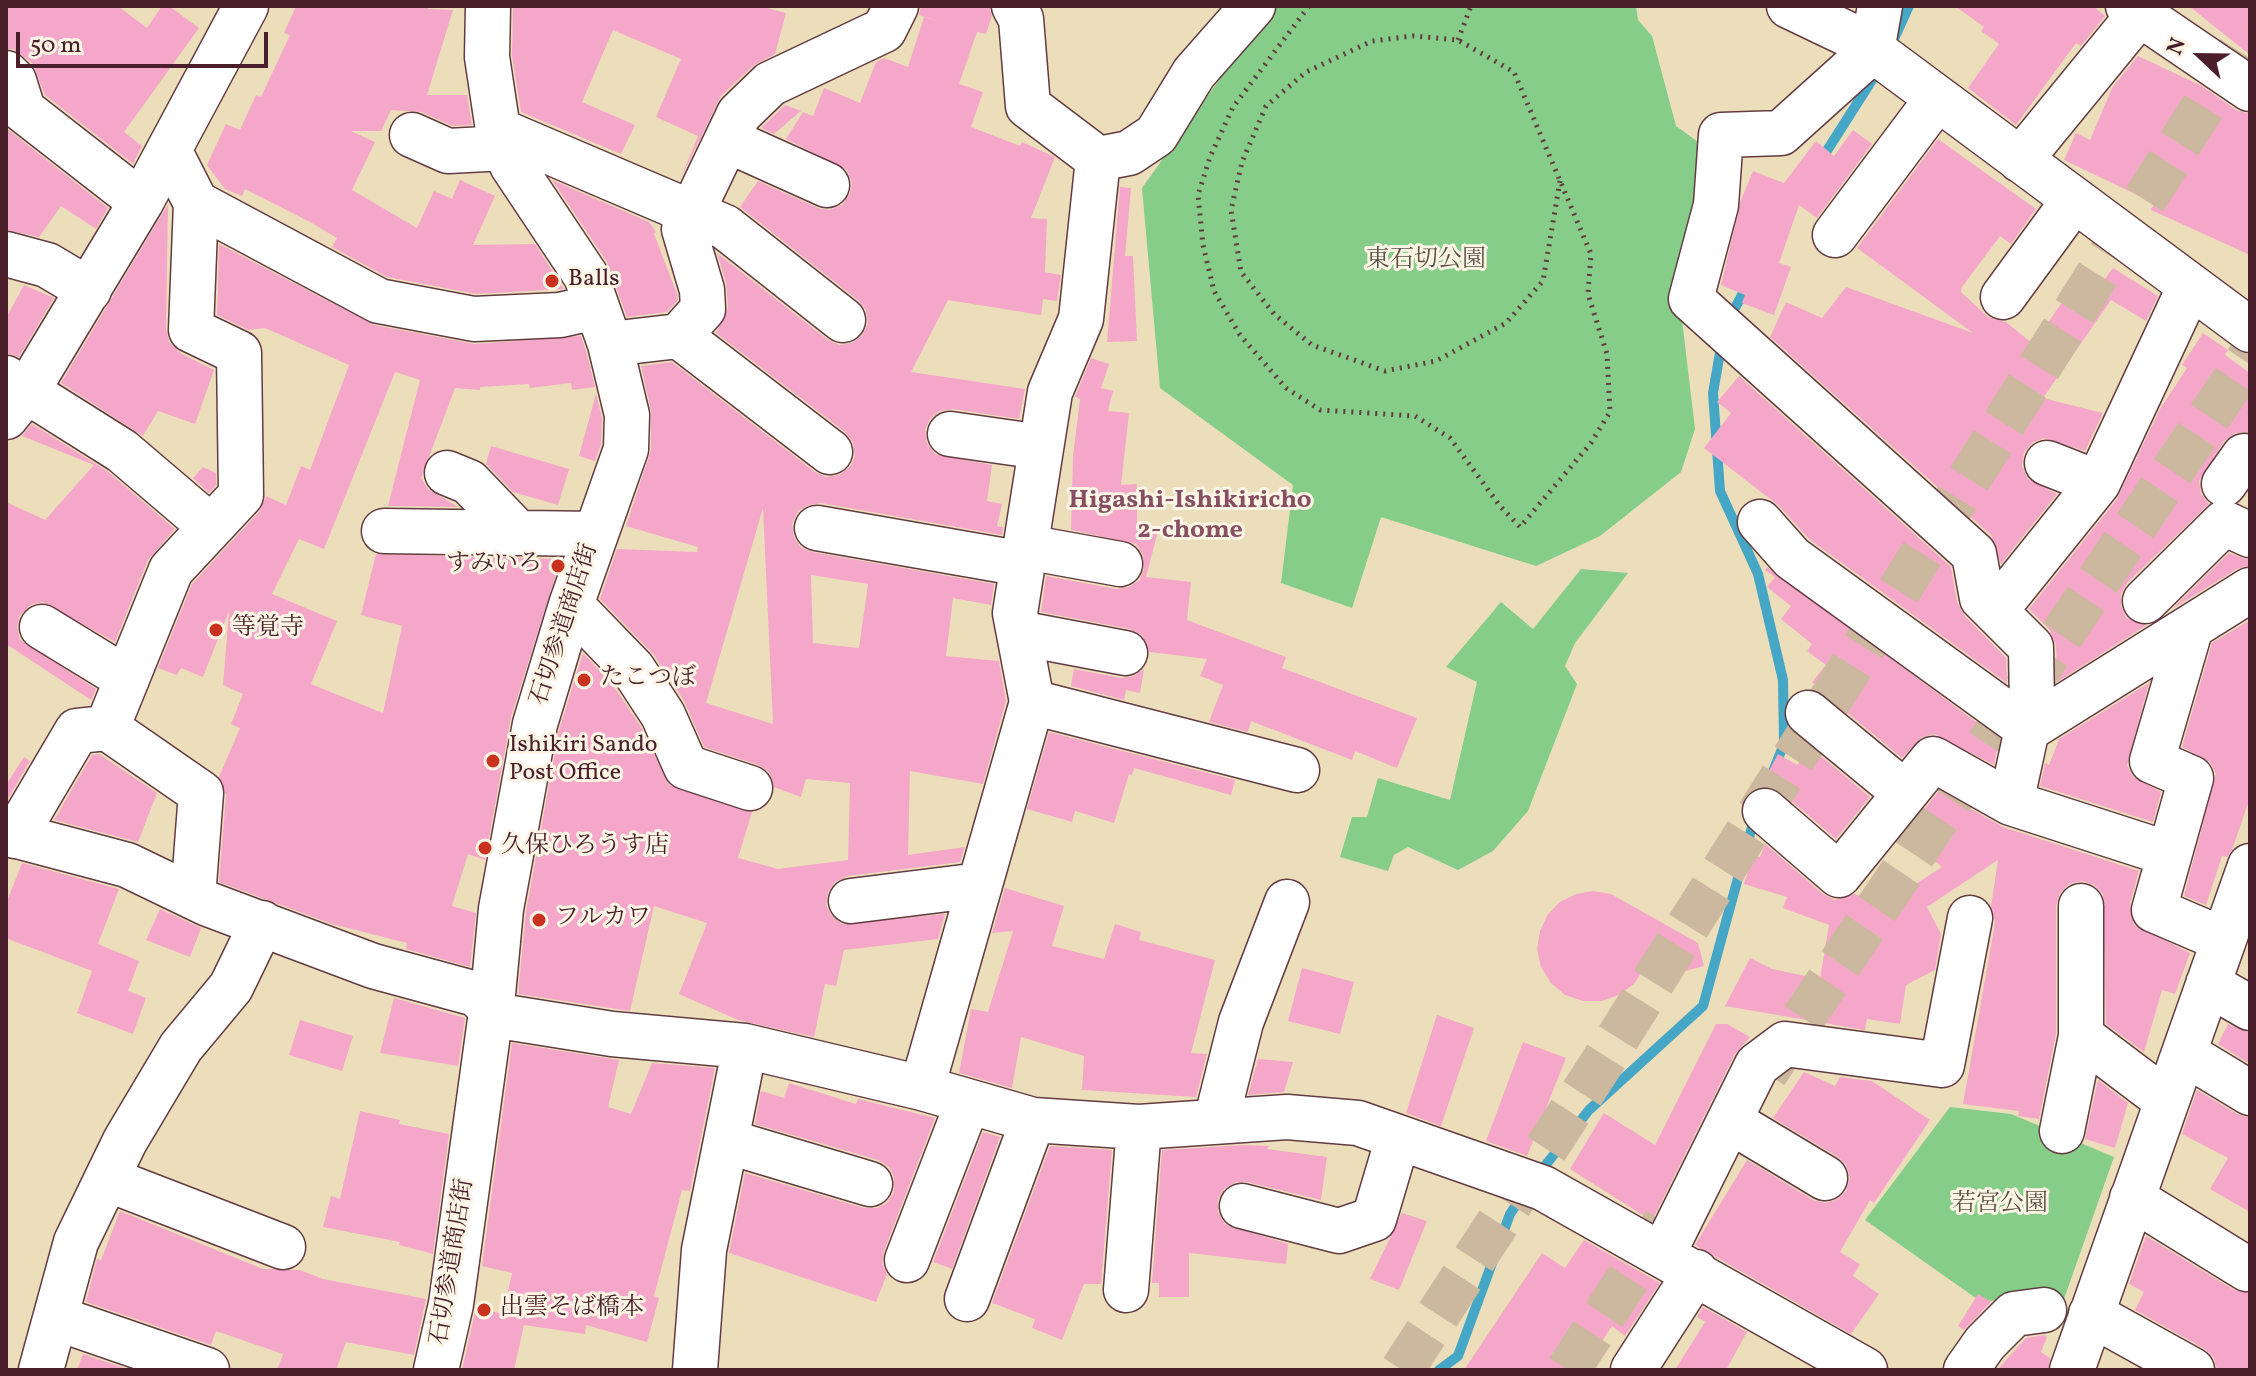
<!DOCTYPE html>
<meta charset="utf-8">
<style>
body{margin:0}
#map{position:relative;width:2256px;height:1376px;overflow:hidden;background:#ecdebb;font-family:Vollkorn,serif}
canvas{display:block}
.frame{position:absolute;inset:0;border:8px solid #4a1f2b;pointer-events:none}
.north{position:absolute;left:2160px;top:16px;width:80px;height:80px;-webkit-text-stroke:6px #fcf5e5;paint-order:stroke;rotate:292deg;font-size:22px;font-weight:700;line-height:32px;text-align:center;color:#4a1f2b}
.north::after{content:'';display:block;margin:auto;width:28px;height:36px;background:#4a1f2b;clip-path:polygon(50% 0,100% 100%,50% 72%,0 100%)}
.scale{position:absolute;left:16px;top:32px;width:252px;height:36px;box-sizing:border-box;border:4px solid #4a1f2b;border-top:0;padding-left:10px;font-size:24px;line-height:28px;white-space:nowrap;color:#4a1f2b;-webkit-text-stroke:6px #fcf5e5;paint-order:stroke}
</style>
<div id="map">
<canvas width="2256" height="1376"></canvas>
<div class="frame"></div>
<div class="north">N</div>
<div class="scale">50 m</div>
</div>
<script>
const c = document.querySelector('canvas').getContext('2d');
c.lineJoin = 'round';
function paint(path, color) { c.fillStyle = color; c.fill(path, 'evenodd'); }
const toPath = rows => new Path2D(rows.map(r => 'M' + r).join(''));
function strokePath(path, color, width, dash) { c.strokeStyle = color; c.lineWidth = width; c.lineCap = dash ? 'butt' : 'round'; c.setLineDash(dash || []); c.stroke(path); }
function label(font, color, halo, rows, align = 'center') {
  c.font = font + ' Vollkorn,"Noto Serif JP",serif'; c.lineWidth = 6; c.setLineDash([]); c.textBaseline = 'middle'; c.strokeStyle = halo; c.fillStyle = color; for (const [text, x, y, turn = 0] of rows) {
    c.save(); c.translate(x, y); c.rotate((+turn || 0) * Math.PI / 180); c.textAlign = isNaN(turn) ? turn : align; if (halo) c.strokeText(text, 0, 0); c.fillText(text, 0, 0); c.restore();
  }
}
paint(toPath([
 [1272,6,1636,6,1638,20,1652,36,1676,126,1705,147,1679,295,1695,429,1681,472,1600,536,1536,566,1381,517,1352,608,1281,583,1293,485,1160,388,1142,188],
 [1581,569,1628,573,1575,643,1565,666,1577,684,1528,811,1493,851,1458,870,1408,847,1394,855,1388,871,1340,857,1352,817,1367,817,1378,778,1450,800,1477,682,1446,667,1501,602,1533,629],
 [1950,1107,2011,1114,2114,1157,2064,1299,1980,1301,1865,1220]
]), '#85cd88');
strokePath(toPath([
 [1893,41,1909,6],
 [1821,160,1879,69],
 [1729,319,1748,284],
 [1722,341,1713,393,1720,491,1758,574,1783,680,1784,744,1761,801],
 [1537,1176,1589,1110,1703,1006,1755,816],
 [1439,1370,1458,1356,1510,1214,1525,1192]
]), '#46a6c5', 10);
paint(toPath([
 [6,6,118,6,147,28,162,6,169,6,199,28,124,132,142,146,133,164,45,95,32,63,13,49,6,49],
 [296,6,428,6,428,9,453,10,427,95,467,95,472,125,453,126,421,112,391,110,381,131,351,131,375,142,352,190,417,228,434,191,452,199,460,180,495,196,473,245,535,244,564,289,476,294,387,277,332,247,337,238,310,222,245,189,242,196,225,189,207,165,226,124,240,130,256,95,261,97,290,35,284,33],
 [513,6,760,6,786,13,775,54,753,66,721,96,680,180,698,136,656,117,681,59,613,30,582,102,635,125,621,154,521,112,512,55],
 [921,6,989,6,992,16,986,34,977,32,959,84,983,92,971,127,1020,146,1022,142,1055,157,1031,218,1047,219,1045,272,1061,275,1057,301,1043,299,1041,315,948,300,911,372,1025,389,1019,419,953,409,940,411,930,419,925,430,927,443,935,454,992,465,987,501,1002,504,997,526,1003,527,1002,535,821,503,808,505,798,511,792,524,794,537,800,547,812,552,994,584,991,605,953,598,946,656,999,661,1006,701,983,784,910,771,908,855,965,847,960,862,848,876,835,882,828,892,826,905,831,915,842,924,945,914,938,939,844,950,836,986,825,984,814,1037,738,1020,679,994,707,923,654,906,630,1011,518,994,526,912,559,730,583,653,613,685,641,727,669,785,752,812,738,858,778,869,848,860,850,783,806,779,801,797,774,787,769,772,758,765,704,747,684,701,654,655,600,599,617,549,697,552,698,547,626,526,651,450,651,410,641,366,672,362,815,472,826,477,839,475,850,467,855,456,853,443,845,432,716,333,728,308,726,283,717,253,828,340,840,345,852,343,862,336,868,323,866,310,859,301,740,207,758,181,818,208,830,210,842,205,850,194,852,183,847,170,786,139,803,112,813,116,824,88,860,103,876,62,884,58,908,67,924,17,942,22,919,15],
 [763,508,773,724,706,703],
 [811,575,868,584,859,648,813,643],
 [1955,6,2093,6,2105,16,2081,46,2076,43,2016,125,1968,88,1999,44,1981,31,1984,27],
 [2189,6,2250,6,2250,55],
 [2138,56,2202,86,2236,110,2250,114,2250,255,2151,210,2154,203,2064,160,2076,133,2090,140,2112,88],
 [785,105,801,111,774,134,761,128],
 [6,128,108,208,96,229,61,206,39,237,6,230],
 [1853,130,1872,144,1817,218,1799,205,1779,263,1791,267,1774,315,1742,303,1745,295,1721,285,1741,200,1753,171,1784,183,1816,141,1834,156],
 [1938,139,2036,209,2011,244,2000,236,1962,287,1961,292,1988,317,2006,322,2033,344,2081,275,2098,288,2113,268,2158,296,2146,321,2111,300,2043,398,2103,413,2085,451,2044,438,2032,443,2024,453,2022,466,2028,479,2057,494,2001,564,1991,535,1770,337,1786,302,1822,318,1846,287,1973,333,1857,248],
 [552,180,649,222,656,232,654,234,677,294,678,300,667,312,627,317,607,262],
 [1120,187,1131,188,1125,256,1133,256,1137,341,1107,342],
 [168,204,166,329,169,342,180,353,214,370,195,424,158,411,143,436,61,383],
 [219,244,374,325,475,344,581,336,586,351,595,387,572,390,571,383,530,388,529,384,480,387,480,390,455,388,421,478,428,489,458,507,388,506,420,380,395,372,324,549,299,539,272,594,337,621,311,684,383,713,402,626,361,615,376,554,561,559,511,717,485,860,468,854,452,906,476,913,470,967,406,949,407,943,332,924,219,882,226,795,219,777,240,728,231,724,243,694,223,685,229,611,203,677,181,668,177,675,158,668,192,584,259,512,266,496,286,505,301,466,310,470,349,365,265,328,248,330,217,315],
 [24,285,54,298,19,357,6,353,6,318],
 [2203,333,2228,350,2225,355,2250,373,2250,432,2235,433,2224,441,2199,481,2201,494,2209,504,2127,583,2121,594,2121,607,2127,618,2147,625,2057,682,2056,645,2049,629,2029,609,2117,499,2160,409,2187,368,2182,365],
 [1091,358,1109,364,1101,388,1113,391,1108,411,1129,413,1121,485,1137,484,1137,526,1158,531,1146,577,1191,582,1187,620,1286,657,1282,668,1417,718,1397,768,1355,751,1352,760,1251,721,1248,732,1209,722,1223,685,1200,676,1207,659,1149,652,1142,635,1130,629,1041,612,1046,576,1116,589,1129,587,1140,580,1144,569,1143,555,1136,544,1071,530,1073,456,1080,399,1075,397],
 [1739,376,1951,567,1957,602,1964,615,2006,658,2007,683,1809,539,1778,505,1704,448,1731,413,1717,402],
 [596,394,602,418,601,444,595,461,579,456],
 [32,424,107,471,175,529,148,560,115,642,43,602,31,605,20,615,17,627,20,640,96,689,91,700,6,644,6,502,45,520,94,465,22,436],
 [491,446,569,469,558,505,513,492,486,464],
 [203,467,216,473,216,485,209,493,193,478],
 [2229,553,2250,560,2250,565,2237,569,2172,609],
 [1767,567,1999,739,1994,765,1935,734,1922,737,1902,758,1838,705,1812,682,1826,665,1807,651,1812,644,1781,619,1791,606,1767,587,1775,577,1765,570],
 [2250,620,2250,798,2232,850,2227,857,2222,856,2206,905,2184,896,2216,774,2210,762,2182,747,2212,643],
 [1074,669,1121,678,1134,676,1144,669,1140,693,1126,690,1124,700,1071,686],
 [2149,683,2127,765,2133,777,2161,792,2153,822,2040,786,2045,763,2049,765,2059,739],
 [1049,732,1235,780,1231,795,1134,768,1132,775,1129,774,1114,823,1075,811,1072,822,1027,809],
 [1810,747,1870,797,1836,839,1781,792,1770,787,1760,787,1778,754,1797,765],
 [99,754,157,793,138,842,54,820,92,755],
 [24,757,30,761,6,802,6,785],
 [1939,791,2003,827,2139,871,2130,904,2134,925,2190,953,2175,994,2162,990,2144,1052,2106,1024,2103,894,2094,885,2082,881,2069,884,2060,893,2056,906,2056,1034,2039,1119,2018,1116,2019,1111,1963,1104,1995,923,1991,906,1998,860,1927,907,1941,934,1935,970,1906,985,1900,1024,1867,1019,1865,1030,1725,1006,1750,958,1772,969,1820,979,1829,925,1783,908,1787,897,1744,884,1753,855,1760,857,1765,844,1823,894,1835,900,1855,894,1883,905,1942,867,1903,836],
 [22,863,119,889,98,944,139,961,128,991,146,998,133,1034,77,1013,92,971,6,938,6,904],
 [1005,888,1064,906,1052,946,1104,959,1115,924,1141,932,1139,940,1215,960,1191,1053,1207,1054,1196,1097,1082,1090,1084,1056,1021,1037,1012,1088,959,1073,971,1009,988,1012,1013,931,992,933],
 [1593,891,1611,894,1698,943,1704,966,1674,974,1664,937,1634,984,1619,995,1602,1001,1583,1001,1565,995,1551,983,1541,967,1537,949,1540,931,1548,914,1560,902,1576,894],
 [160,909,201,928,190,957,146,940],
 [1302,968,1354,982,1340,1034,1288,1021],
 [394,998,465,1018,458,1066,380,1053],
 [1437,1015,1474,1028,1441,1126,1406,1113],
 [300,1020,353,1036,342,1071,289,1055],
 [1716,1024,1727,1024,1750,1037,1735,1054,1652,1221,1570,1169,1604,1113,1655,1145],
 [2228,1024,2250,1033,2250,1064,2218,1044],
 [1523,1042,1566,1058,1527,1156,1486,1141],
 [512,1043,619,1060,608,1107,631,1114,652,1063,715,1068,690,1191,682,1190,654,1296,659,1298,647,1342,586,1325,585,1334,524,1325,514,1370,462,1370,476,1308,503,1314,512,1273,482,1266],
 [1258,1059,1293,1062,1284,1092,1248,1095],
 [1804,1072,1835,1086,1840,1077,1872,1081,1930,1120,1874,1203,1870,1200,1840,1252,1860,1264,1853,1276,1879,1294,1851,1334,1695,1245,1747,1160,1813,1200,1825,1203,1838,1199,1846,1191,1850,1178,1846,1165,1838,1157,1773,1118],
 [2098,1080,2128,1103,2115,1148,2085,1139],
 [789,1083,856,1104,858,1099,935,1118,884,1251,882,1263,887,1274,876,1302,729,1253,745,1173,864,1208,877,1208,887,1203,894,1192,894,1177,889,1167,878,1160,755,1124,761,1091,784,1098],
 [2197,1090,2237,1114,2250,1118,2250,1212,2210,1189,2228,1158,2182,1134],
 [360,1111,400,1120,399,1124,449,1134,433,1254,399,1245,400,1242,323,1227,331,1196,340,1199],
 [983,1132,1000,1137,952,1269,933,1262],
 [1243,1145,1269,1146,1267,1149,1327,1157,1321,1200,1247,1182,1236,1182,1225,1188,1218,1199,1218,1212,1225,1224,1288,1244,1286,1264,1189,1253,1189,1297,1159,1297,1159,1283,1152,1283,1162,1150],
 [1050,1146,1112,1150,1101,1284,1084,1284,1062,1340,1032,1328,1035,1319,992,1303],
 [120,1211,263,1269,300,1270,323,1279,426,1299,414,1355,346,1342,336,1370,277,1370,283,1354,216,1331,211,1345,86,1302,97,1259,101,1260],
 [1402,1213,1427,1221,1399,1290,1370,1279],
 [2146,1236,2234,1290,2250,1293,2250,1370,2217,1370,2214,1358,2205,1349,2135,1310,2144,1292,2129,1284],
 [1584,1240,1660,1283,1625,1336,1612,1326,1583,1370,1464,1370,1542,1253,1565,1268],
 [1978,1294,1991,1302,1964,1330,1958,1326],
 [1703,1307,1747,1332,1726,1370,1675,1370,1705,1322,1697,1317],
 [2044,1335,2047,1337,2041,1352,2050,1358,2048,1370,1997,1370,2026,1338],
 [83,1354,130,1370,77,1370]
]), '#f5a7c9');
strokePath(toPath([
 [1766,1073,2250,356],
 [1402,1370,1605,1058,2250,32],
 [1568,1370,1669,1216]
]), '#ccb89e', 44, [44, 22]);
const minor = toPath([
 [1789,6,1858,39,2250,330],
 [1880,6,1872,51,1781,133,1721,135,1716,205,1691,299,1974,554,1982,598,2031,647,2032,706,2011,803,2169,854],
 [2128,6,2250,89],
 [6,73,14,81,23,110,141,202],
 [498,130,725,227,843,320],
 [412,135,448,151,505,148],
 [727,140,827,185],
 [169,150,196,203,379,301,474,319,560,315,596,307],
 [1098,159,1129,153,1156,135,1194,73,1253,6],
 [2020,160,2146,6],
 [1835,235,1937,99],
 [6,254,47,265,89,290],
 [2003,297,2074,200],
 [679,336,703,309,702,290,684,229,739,114,770,84,884,30,896,6],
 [610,344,679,336,830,452],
 [6,378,122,451,211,527],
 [6,417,27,391,141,202,246,6],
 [950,434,1041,447],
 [2047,463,2098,483,2190,286],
 [447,473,469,482,518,533],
 [2224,484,2244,456,2250,457],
 [1760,522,1792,558,2028,729,2250,590],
 [817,528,1023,564],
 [384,531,595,534],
 [1026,547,1120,564],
 [2145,601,2224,523,2250,535],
 [571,605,633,669,663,715,686,767,750,788],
 [1995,611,2098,483],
 [42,627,127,679],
 [2191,627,2152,761,2191,778,2154,910,2224,940],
 [1019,633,1125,653],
 [1032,702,1297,770],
 [1808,713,1905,793],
 [1765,811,1839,875,1933,759,2011,803],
 [6,833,127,865,208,904,373,966,476,994,499,1016,612,1034,745,1046,922,1088,1033,1120,1139,1127,1287,1117,1358,1123,1543,1188,1865,1370],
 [15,836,77,731,107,728],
 [193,897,201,793,107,728,171,570,241,495,239,353,191,330,196,203],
 [851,901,980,885],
 [2208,984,2250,1008],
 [2081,1036,2167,1101],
 [2184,1053,2250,1093],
 [922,1088,1032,702,1015,613,1050,392,1081,319,1098,159,1028,106,1021,19,1014,6],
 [1216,1121,1241,1022,1287,902],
 [1730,1121,1825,1178],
 [2062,1131,2081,1036,2081,906],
 [726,1141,870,1184],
 [107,1179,283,1247],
 [2132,1198,2247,1269],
 [1242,1206,1339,1231,1374,1219,1398,1138],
 [1663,1254,1757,1065,1785,1044,1942,1065,1970,918],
 [907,1260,968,1102],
 [1126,1290,1139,1127],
 [967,1299,1033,1120],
 [2091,1314,2192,1370],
 [56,1318,207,1370],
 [41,1370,76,1242,125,1141,181,1047,231,987,262,923],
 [436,1370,451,1304,492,1005,501,909,535,724,571,605,626,449,627,415,610,344,586,276,512,165,498,130,487,57,488,6],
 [695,1370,704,1250,745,1046],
 [1633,1370,1696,1272],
 [1966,1370,1985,1343,2014,1314,2044,1310],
 [2072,1370,2250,866]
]);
strokePath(minor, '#623c41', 47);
strokePath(toPath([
 [1309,6,1233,107,1210,157,1198,195,1203,245,1214,291,1240,335,1286,388,1320,410,1415,416,1450,438,1500,506,1520,527,1591,443,1610,412,1607,354,1588,294,1591,254,1514,72,1458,40,1413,36,1372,41,1306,72,1266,106,1242,162,1231,210,1241,272,1274,314,1312,345,1385,371,1436,361,1506,323,1543,281,1560,181],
 [1458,40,1471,6]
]), '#623c41', 5, [2, 6]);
strokePath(minor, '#fff', 44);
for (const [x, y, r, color] of [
 [552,281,8,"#c8321e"],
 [558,566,8,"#c8321e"],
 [216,630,8,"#c8321e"],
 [584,680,8,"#c8321e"],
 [493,761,8,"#c8321e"],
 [485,848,8,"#c8321e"],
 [539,920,8,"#c8321e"],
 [484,1310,8,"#c8321e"]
]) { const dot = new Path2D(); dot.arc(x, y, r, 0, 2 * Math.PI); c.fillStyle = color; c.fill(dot); strokePath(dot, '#fcf5e5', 3); }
label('24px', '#5c5347', '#fcf5e5', [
 ["東石切公園",1426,262],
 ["若宮公園",2000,1206]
]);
label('24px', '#4a1f2b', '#fcf5e5', [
 ["Balls",568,281],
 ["すみいろ",542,566,"right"],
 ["等覚寺",232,630],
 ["たこつぼ",600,680],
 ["Ishikiri Sando",509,747],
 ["Post Office",509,775],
 ["久保ひろうす店",501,848],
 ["フルカワ",555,920],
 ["出雲そば橋本",500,1310]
], 'left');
label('24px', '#4a1f2b', '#fcf5e5', [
 ["石切参道商店街",566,625,-72],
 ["石切参道商店街",454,1262,-81]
]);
label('bold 26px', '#864f62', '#fcf5e5', [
 ["Higashi-Ishikiricho",1190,502],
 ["2-chome",1190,532]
]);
</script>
